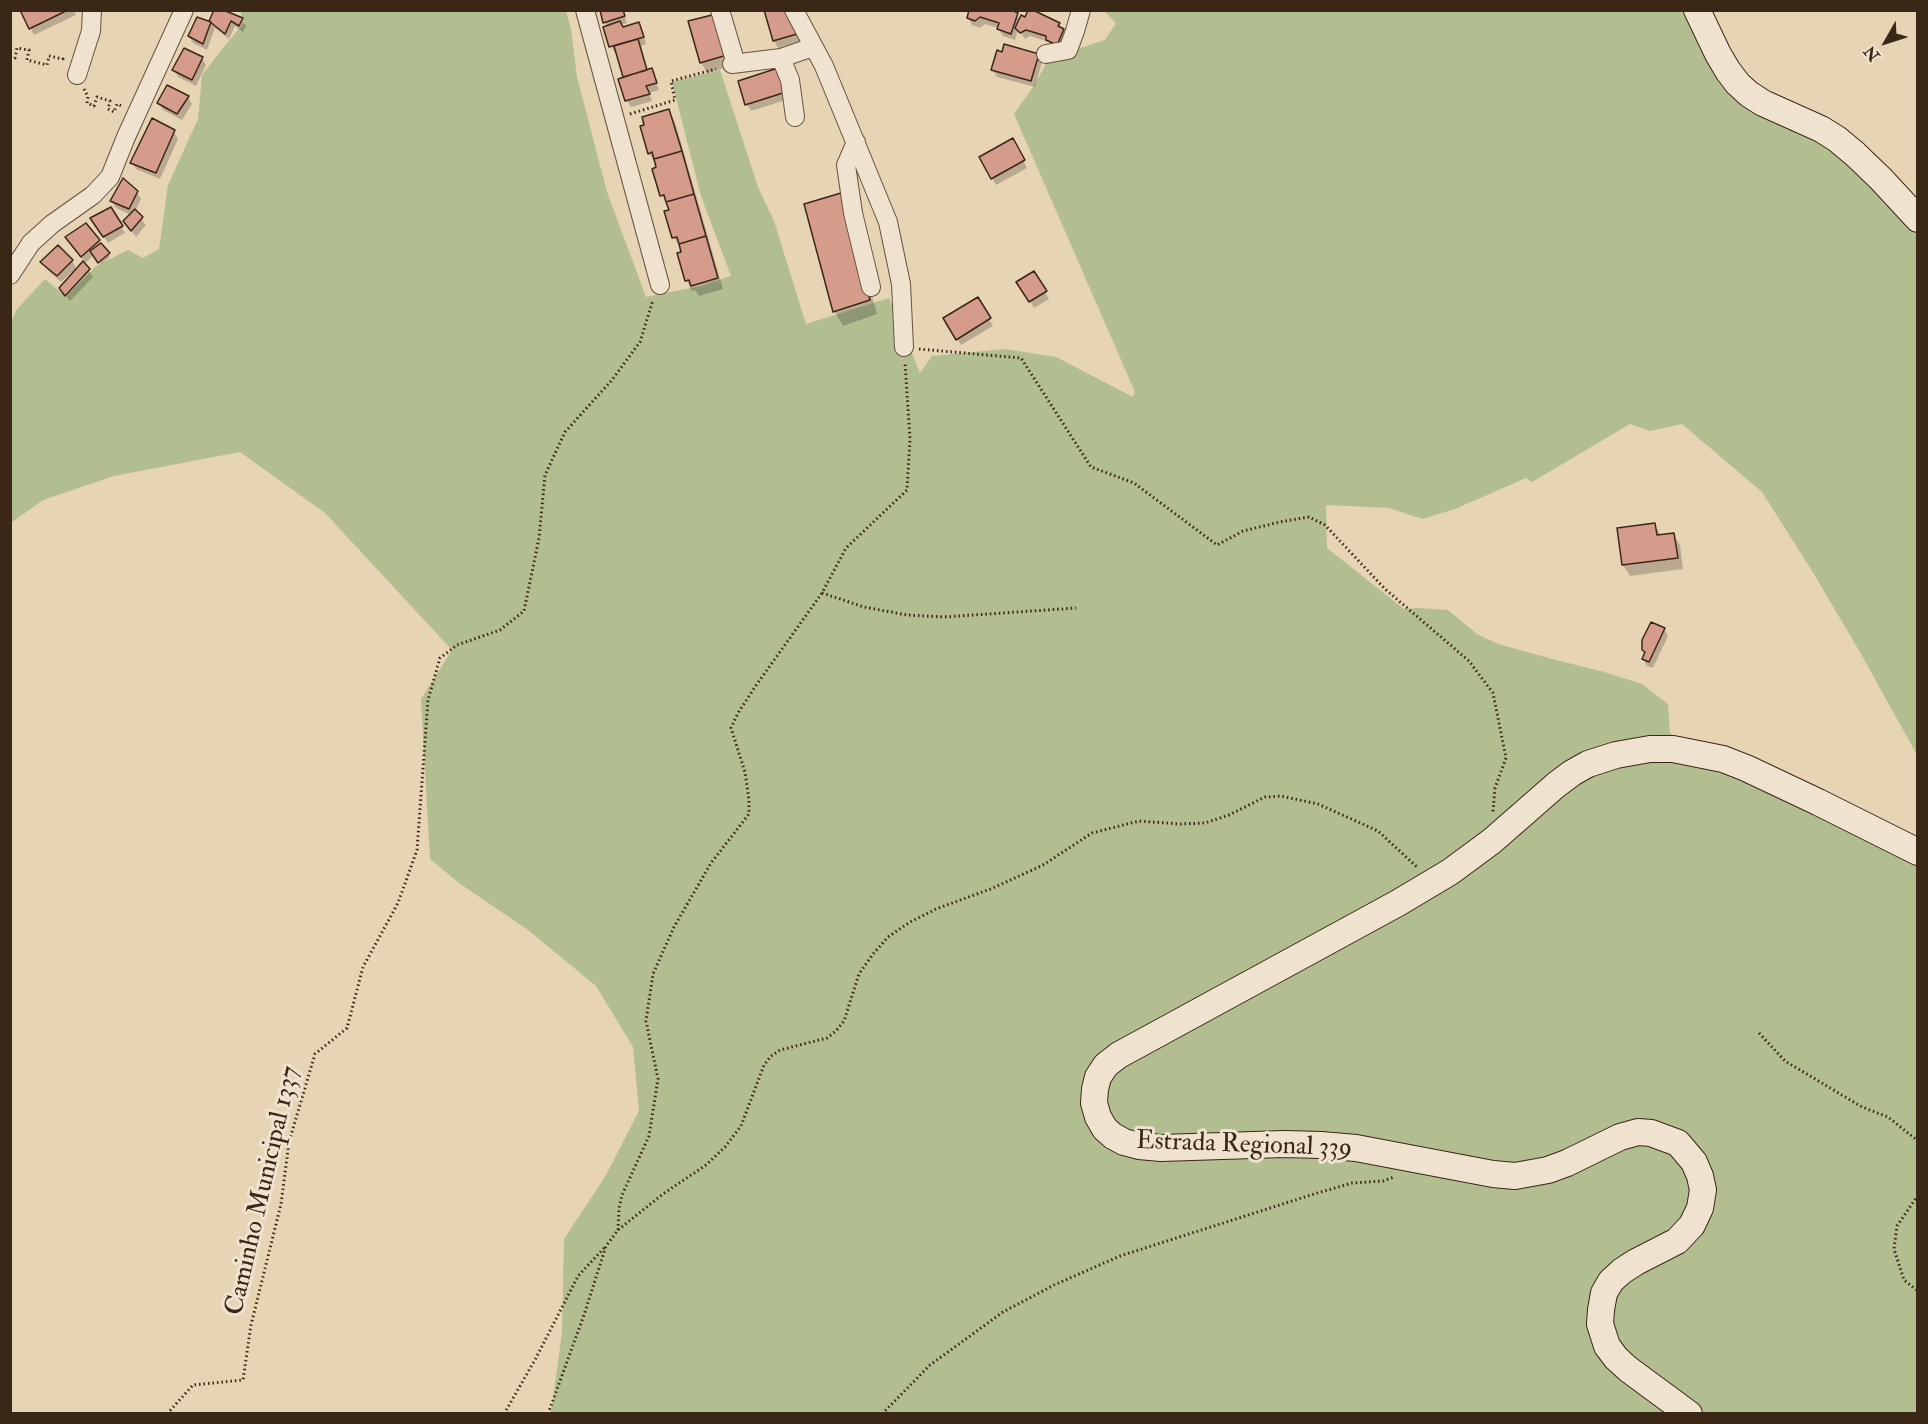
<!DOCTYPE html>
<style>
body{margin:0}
#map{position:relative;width:1928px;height:1424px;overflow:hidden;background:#e7d4b5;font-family:"IM FELL Double Pica",serif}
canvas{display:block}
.frame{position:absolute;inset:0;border:12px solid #3b2716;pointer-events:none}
.north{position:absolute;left:1856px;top:12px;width:60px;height:60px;-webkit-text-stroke:4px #efe3cf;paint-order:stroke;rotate:231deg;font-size:16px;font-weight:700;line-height:24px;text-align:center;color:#3b2716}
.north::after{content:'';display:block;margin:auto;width:21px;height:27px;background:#3b2716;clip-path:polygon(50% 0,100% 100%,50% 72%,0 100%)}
</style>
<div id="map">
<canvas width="1928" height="1424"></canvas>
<div class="frame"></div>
<div class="north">N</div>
</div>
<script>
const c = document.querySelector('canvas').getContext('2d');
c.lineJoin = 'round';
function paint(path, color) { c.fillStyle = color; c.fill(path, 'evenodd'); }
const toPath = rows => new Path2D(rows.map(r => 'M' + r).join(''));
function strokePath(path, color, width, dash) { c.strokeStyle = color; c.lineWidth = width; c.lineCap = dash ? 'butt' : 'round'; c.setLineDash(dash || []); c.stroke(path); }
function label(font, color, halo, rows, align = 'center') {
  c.font = font + ' "IM FELL Double Pica",serif'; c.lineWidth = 6; c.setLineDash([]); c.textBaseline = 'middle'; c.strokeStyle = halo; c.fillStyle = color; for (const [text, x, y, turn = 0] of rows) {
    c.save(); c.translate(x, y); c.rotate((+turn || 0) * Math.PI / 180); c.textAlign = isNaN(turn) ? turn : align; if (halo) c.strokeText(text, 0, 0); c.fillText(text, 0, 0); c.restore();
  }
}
paint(toPath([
 [240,11,566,11,571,29,577,77,607,192,646,297,701,286,731,276,701,196,672,82,720,70,758,187,774,221,806,324,889,298,920,373,932,356,1005,349,1056,357,1133,397,1135,392,1014,114,1035,84,1049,58,1105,40,1116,23,1104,11,1699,11,1728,71,1917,215,1917,755,1861,654,1814,574,1762,492,1682,424,1650,431,1630,424,1532,482,1526,478,1455,509,1422,519,1389,508,1326,505,1327,548,1404,609,1419,608,1448,610,1477,634,1498,644,1556,660,1601,671,1642,684,1668,704,1670,733,1685,743,1917,846,1917,1413,551,1413,562,1333,564,1239,605,1177,639,1111,633,1047,596,986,528,930,459,883,430,859,421,699,452,650,325,513,240,452,114,476,43,500,11,523,10,324,17,309,45,279,66,297,96,266,128,250,143,258,159,249,168,185,198,119,202,75,227,43,244,23]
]), '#b2bd90');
paint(toPath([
 [21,10,74,10,76,15,34,35],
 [215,10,242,20,246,26,243,32,235,26,229,39,215,28,207,50,193,43,189,36,210,23],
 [601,10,623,10,627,23,621,25,623,29,639,24,643,31,646,44,641,46,648,71,651,70,659,90,649,93,652,101,631,107,627,100,625,78,618,53,615,53,611,46,607,27],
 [765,10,791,10,800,41,778,48,774,41],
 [971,10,1013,10,1020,20,1059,24,1067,37,1061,51,1052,47,1049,42,1030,36,1025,39,1018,29,1015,40,1003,36,998,28,985,24,980,28,972,25,968,18],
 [721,26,732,66,707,73,701,62],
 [1003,54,1038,55,1042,62,1035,87,997,77,993,70],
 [202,58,206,65,196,86,178,77,174,70],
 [780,68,789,99,751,111,747,104],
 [188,97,192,104,182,120,163,110,159,103],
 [669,111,675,122,723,289,699,296,695,290,692,291,686,280,681,248,674,238,670,211,662,195,658,169,649,153],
 [174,132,178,139,160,179,136,169,132,162],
 [1012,140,1027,168,996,185,981,158],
 [137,192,141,199,135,211,146,225,136,237,125,222,131,215,116,208,112,201],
 [806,205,848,209,877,314,843,326,835,312],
 [110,209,125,233,108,243,96,225],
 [67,238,99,240,110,257,101,264,94,255,84,264,93,277,70,301,60,288,85,262],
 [72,261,76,268,61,282,46,269,42,262],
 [1034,273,1049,299,1034,308,1019,282],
 [977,299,993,326,961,345,945,319],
 [1655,525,1661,536,1673,534,1680,545,1683,569,1630,576,1623,565,1618,530],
 [1664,629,1668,636,1653,668,1647,666,1643,659,1646,654,1643,650]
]), '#0003');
const building = toPath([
 [20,10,68,10,29,29,20,10],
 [214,10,223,10,243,18,239,26,231,21,225,34,209,21,214,10],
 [600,10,623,10,625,16,603,23,600,10],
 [764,10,790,10,797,34,773,41,764,10],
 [969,10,1011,10,1018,13,1011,34,997,29,999,23,980,17,975,21,967,18,969,10],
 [1028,10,1033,10,1060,23,1058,26,1064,29,1057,45,1046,40,1046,36,1026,30,1020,33,1015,28,1021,15,1025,17,1028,10],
 [716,14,727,55,700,63,688,21,716,14],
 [197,17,211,22,203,44,188,36,197,17],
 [620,21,623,27,639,22,644,37,609,47,603,27,620,21],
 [638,39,647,70,623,77,614,46,638,39],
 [1004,44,1039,54,1031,81,991,70,997,50,1002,52,1004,44],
 [184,48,203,57,192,80,172,70,184,48],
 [781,67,786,92,745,105,738,81,781,67],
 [652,68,657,83,646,86,650,94,625,101,618,79,652,68],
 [167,85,189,96,177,114,157,103,167,85],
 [669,109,682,151,654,159,652,152,648,154,640,126,644,125,642,117,669,109],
 [152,118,175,130,156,173,130,163,152,118],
 [1013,138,1025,160,991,179,979,157,1013,138],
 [682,151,694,194,666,202,664,195,660,196,652,169,656,167,654,159,682,151],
 [123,178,138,191,129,209,110,201,123,178],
 [841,193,870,300,833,312,804,204,841,193],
 [694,194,706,236,679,244,677,237,672,238,664,211,669,210,666,202,694,194],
 [111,207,123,226,103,237,90,218,111,207],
 [135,209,143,217,131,231,123,221,135,209],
 [86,223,100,240,81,257,65,237,86,223],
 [706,236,718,278,691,286,689,280,685,281,677,253,681,252,679,244,706,236],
 [101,243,110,253,98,263,90,251,101,243],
 [58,245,73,260,57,276,40,262,58,245],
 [83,261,90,269,65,296,59,288,83,261],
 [1034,271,1047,291,1029,302,1016,282,1034,271],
 [978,297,991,318,956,340,943,318,978,297],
 [1655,523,1657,535,1674,533,1678,558,1622,565,1617,528,1655,523],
 [1651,622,1665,628,1649,662,1642,659,1645,652,1642,650,1642,640,1651,622]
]);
paint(building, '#d59b8b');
strokePath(building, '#3b2716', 1.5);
const minor = toPath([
 [585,10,660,285],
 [720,10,733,54],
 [794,10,824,66,888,222,901,284,904,347],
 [1046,54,1068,50,1075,31,1081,10],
 [781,58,790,80,795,117],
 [732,64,781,58,813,47],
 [77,75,91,31,92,10],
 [856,142,846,165,853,213,871,287],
 [10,275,31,243,52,224,93,195,110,177,126,137,184,10]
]);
const secondary = toPath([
 [1697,10,1718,54,1728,71,1738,84,1749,94,1763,103,1821,129,1837,139,1855,154,1881,179,1918,219],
 [1689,1414,1628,1369,1616,1358,1607,1346,1600,1324,1601,1310,1604,1293,1611,1281,1622,1271,1636,1262,1677,1241,1692,1225,1700,1208,1703,1190,1700,1176,1694,1162,1678,1143,1651,1133,1638,1132,1620,1137,1567,1163,1548,1170,1515,1176,1493,1174,1356,1148,1321,1145,1284,1144,1161,1148,1139,1146,1124,1142,1113,1136,1105,1129,1098,1117,1094,1103,1095,1089,1098,1077,1106,1065,1119,1055,1398,903,1450,872,1492,841,1556,785,1572,773,1588,764,1616,755,1650,749,1673,749,1723,759,1746,768,1818,802,1918,852]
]);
strokePath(minor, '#66523e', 20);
strokePath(secondary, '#3b2716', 28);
strokePath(toPath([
 [10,57,15,58,17,48,29,50,27,60,47,65,49,56,63,59,62,61],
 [84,89,88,97,87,103,94,106,97,97,110,101,108,109,114,112,117,104,122,106],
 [630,114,675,100,671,81,716,69],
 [919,349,1021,358,1091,467,1134,483,1217,545,1243,531,1280,522,1309,517,1325,525,1385,589,1469,661,1493,693,1506,758,1495,788,1493,812],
 [822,593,864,607,907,615,944,617,1076,608],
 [1759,1033,1785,1061,1862,1107,1888,1117,1918,1141],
 [1918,1195,1897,1226,1894,1249,1904,1280,1918,1291],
 [618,1230,619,1208,622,1195,649,1136,658,1079,646,1021,653,974,674,927,711,863,749,814,749,800,745,772,731,728,738,713,757,684,822,593,846,548,907,490,910,439,905,363],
 [167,1414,193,1385,243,1380,251,1325,281,1204,289,1142,315,1054,347,1028,363,967,398,903,417,850,428,700,440,658,457,645,500,630,524,611,539,538,545,475,565,432,612,380,640,342,653,300],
 [504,1414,536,1358,578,1276,605,1247],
 [548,1414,584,1315,606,1246,618,1230,663,1194,706,1165,725,1147,741,1126,764,1065,771,1056,780,1050,827,1038,836,1031,844,1021,859,974,873,954,888,937,910,922,936,909,993,888,1043,865,1092,833,1139,821,1180,824,1205,823,1229,815,1265,797,1281,796,1318,804,1378,831,1418,868],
 [882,1414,930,1365,1003,1312,1054,1285,1120,1256,1314,1194,1352,1183,1383,1181,1394,1177]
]), '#3b2716', 3, [1.5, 3]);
strokePath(minor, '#efe3cf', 18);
strokePath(secondary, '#efe3cf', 26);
label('26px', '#3b2716', '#efe3cf', [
 ["Estrada Regional 339",1244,1146,2],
 ["Caminho Municipal 1337",264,1191,-77]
]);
</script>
